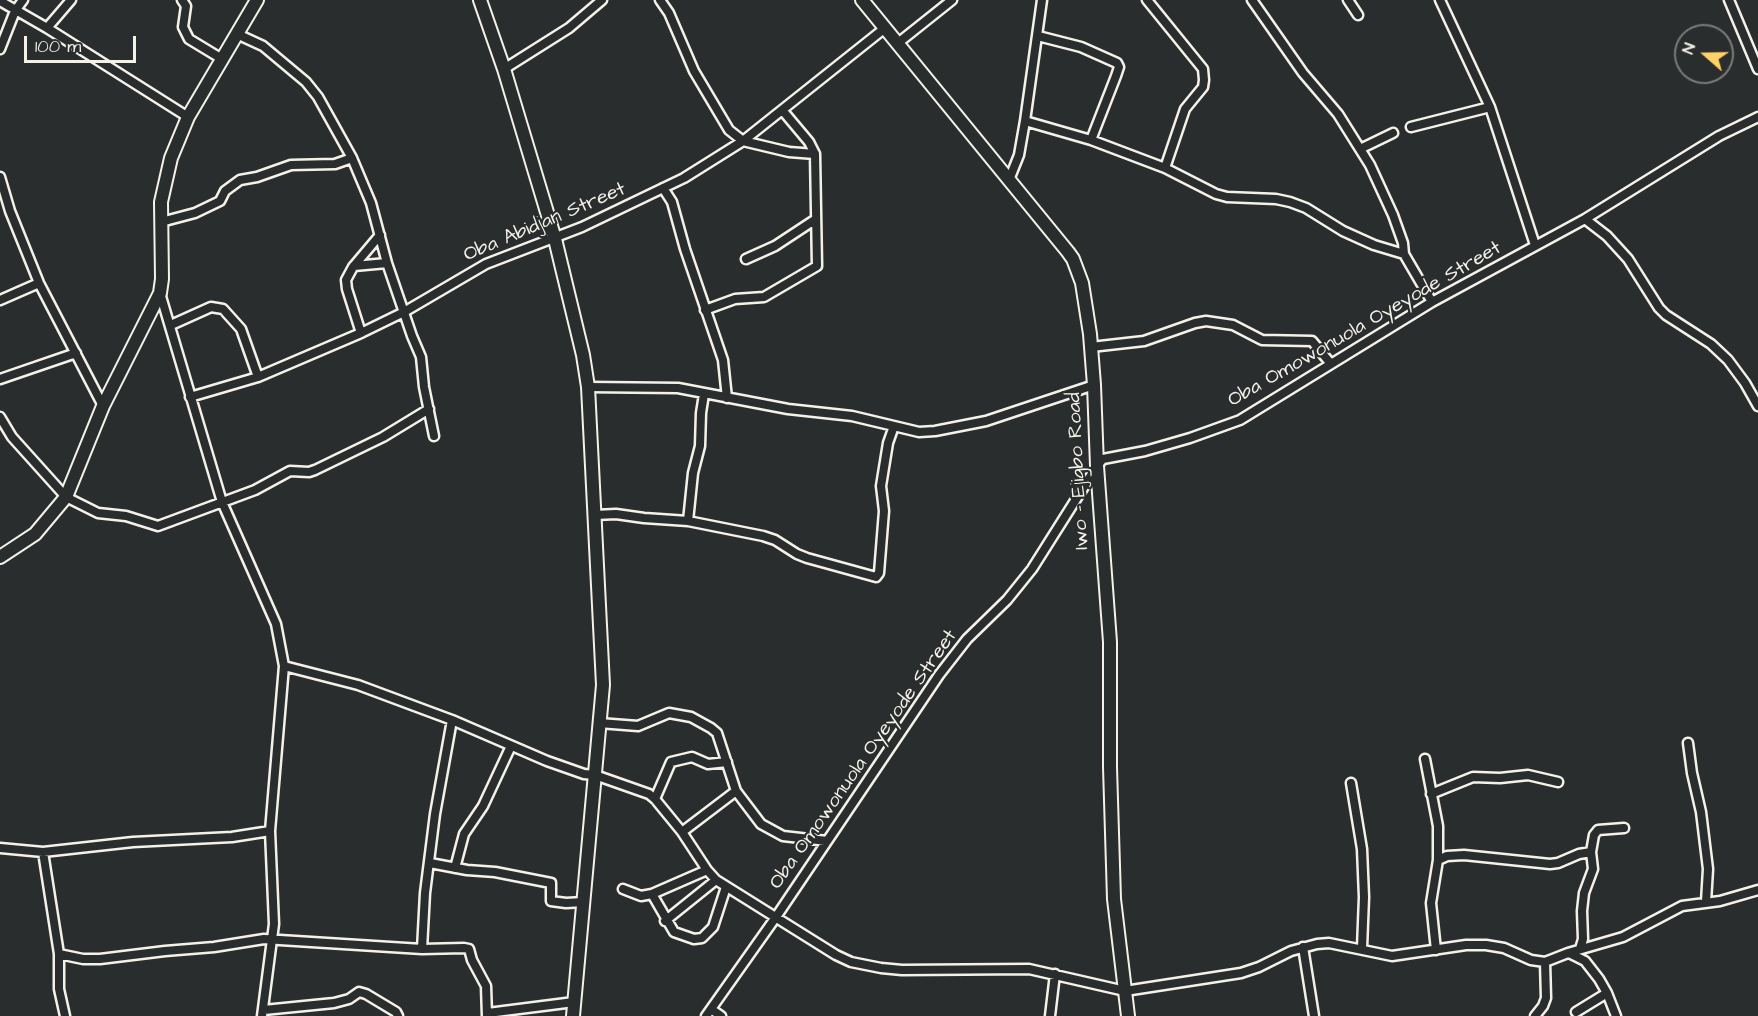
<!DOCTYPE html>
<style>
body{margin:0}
#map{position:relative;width:1758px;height:1016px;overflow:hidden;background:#2a2d2e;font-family:"Architects Daughter",sans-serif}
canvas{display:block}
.north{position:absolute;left:1674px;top:24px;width:60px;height:60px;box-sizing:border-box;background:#2a2d2e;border:2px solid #7b7b78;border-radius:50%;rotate:290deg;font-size:16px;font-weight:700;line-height:24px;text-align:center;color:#f4f1e8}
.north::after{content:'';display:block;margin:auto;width:21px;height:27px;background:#ffd166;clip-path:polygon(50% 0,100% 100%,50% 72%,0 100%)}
.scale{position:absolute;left:24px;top:36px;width:112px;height:27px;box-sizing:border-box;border:3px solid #f4f1e8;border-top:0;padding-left:8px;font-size:18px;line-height:21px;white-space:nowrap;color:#f4f1e8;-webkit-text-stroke:4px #2a2d2e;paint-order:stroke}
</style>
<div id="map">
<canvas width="1758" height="1016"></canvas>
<div class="north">N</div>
<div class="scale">100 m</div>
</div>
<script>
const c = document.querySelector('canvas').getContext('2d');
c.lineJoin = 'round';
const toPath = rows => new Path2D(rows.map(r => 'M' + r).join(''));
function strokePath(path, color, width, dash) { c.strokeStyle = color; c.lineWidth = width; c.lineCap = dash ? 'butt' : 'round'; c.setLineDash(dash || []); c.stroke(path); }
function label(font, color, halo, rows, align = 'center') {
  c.font = font + ' "Architects Daughter",sans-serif'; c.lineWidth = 4.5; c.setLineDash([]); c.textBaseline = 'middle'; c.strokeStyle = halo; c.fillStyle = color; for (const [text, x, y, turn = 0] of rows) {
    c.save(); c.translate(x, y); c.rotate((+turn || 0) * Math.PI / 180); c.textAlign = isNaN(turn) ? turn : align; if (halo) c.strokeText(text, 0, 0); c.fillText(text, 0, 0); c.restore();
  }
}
const street = toPath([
 [182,0,186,6,183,27,189,39,222,59],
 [660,0,669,13,694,71,729,130,743,141,789,152,815,154],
 [1147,0,1203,69,1204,80,1203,87,1185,109,1165,168],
 [1252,0,1303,73,1338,114,1370,165,1393,215,1403,243,1404,254,1432,302],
 [1348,0,1358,15],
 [1440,0,1490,107,1535,245],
 [1729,0,1758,69],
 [0,1,47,28,188,117],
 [47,28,71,0],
 [237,34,263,46,306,82,318,97,352,158,371,203,387,263,412,336,421,357,424,387,434,436],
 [1038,36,1081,47,1117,63,1119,67,1116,76,1091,140],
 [898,43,952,0],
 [0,49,15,11,23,0],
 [504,69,569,28,602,0],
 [1025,121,1091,140,1165,168,1216,194,1227,197,1276,199,1290,202,1306,208,1343,231,1374,245,1404,254],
 [1411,127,1490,107],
 [1360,149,1393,133],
 [0,177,10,211,39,283,103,406],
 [1009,180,1019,155,1025,121,1042,0],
 [663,188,672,202,685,249,723,360,727,398],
 [1585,219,1607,236,1628,259,1659,308,1666,315,1711,344,1728,360,1745,383,1758,406],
 [161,222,195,213,220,201,225,191,240,180,257,177,291,165,335,164,352,158],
 [746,259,775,246,816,219],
 [354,266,387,263],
 [160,293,222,502,276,624,284,666,270,831,274,924,262,1016],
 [0,300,39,283],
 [705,310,735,299,764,297,817,266,815,154,809,142,783,111],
 [171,325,211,307,223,309,241,329,258,377],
 [361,333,347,289,346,280,353,267,380,235],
 [1091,347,1144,341,1195,323,1206,321,1233,325,1262,340,1312,341,1331,364],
 [0,379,76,353],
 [588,387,678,388,788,409,852,416,919,432,935,431,986,421,1094,385],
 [190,397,258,377,361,333,404,312,486,264,582,227,684,178,743,141,885,28],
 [0,417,12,437,66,497,98,513,126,516,158,526,255,490,290,471,309,472,315,470,383,437,429,409],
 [595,515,616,514,644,518,688,521,763,536,775,540,797,554,807,558,876,577,879,573,884,511,881,486,888,443,894,426],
 [688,521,693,473,700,446,701,413,704,394],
 [284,666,358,685,452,720,547,761,584,774,595,775,649,794,655,799,682,832,707,870,716,880,836,955,851,962,881,968,902,970,1029,969,1125,991,1241,973,1259,967,1291,951,1317,944,1329,943,1392,956,1466,945,1486,945,1504,948,1531,960,1545,962,1568,953,1623,937,1682,906,1720,901,1758,890],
 [599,723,638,726,669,713,691,717,711,728,717,733,736,791,761,824,783,836,827,841],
 [1688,743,1692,773,1701,812,1708,869,1706,902],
 [1425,759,1438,826,1438,860,1431,903,1436,950],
 [1351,783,1362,849,1364,897,1362,948],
 [1431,794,1473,777,1500,778,1528,775,1558,782],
 [655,799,671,762,692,757,708,764,727,762],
 [682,832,736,791],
 [0,848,43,852,133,842,232,837,270,831],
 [43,852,59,954,59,989,65,1016],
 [1438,860,1447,856,1464,855,1550,864,1558,863,1579,854,1591,852],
 [430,863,467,870,495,872,551,883,551,901,566,903,584,902],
 [455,868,464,834,483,806,511,746],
 [623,889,641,896,652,894,707,870],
 [652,894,674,932,694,939,702,938,713,927,726,887],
 [665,921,716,880],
 [1303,947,1314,1016],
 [422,949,425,893,435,814,452,720],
 [1580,949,1583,939,1582,911,1584,893,1593,869,1591,852,1594,835,1598,830,1624,828],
 [1569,953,1585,961,1599,979,1607,993,1616,1016],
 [59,954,83,959,100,959,165,951,214,947,264,939,422,949,464,948,469,949,472,960,486,986,487,1016],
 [711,1009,721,1016],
 [264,1010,334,1003,349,999,359,992,366,994,396,1012,398,1016],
 [1576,1012,1607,993],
 [488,1013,574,1002],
 [706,1016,776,917,939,675,967,639,1007,600,1032,569,1097,466,1103,459,1145,451,1190,438,1240,420,1432,302,1585,219,1719,136,1758,117],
 [1050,1016,1055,974],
 [1535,1016,1543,1006,1546,998,1545,962]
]);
const secondary = toPath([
 [480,0,504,69,555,239,583,355,588,387,603,685,573,1016],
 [862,0,1068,252,1073,259,1082,283,1090,334,1094,385,1097,466,1110,642,1110,767,1114,899,1128,1016],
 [0,557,35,534,66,497,103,406,160,293,162,279,161,202,171,158,188,117,257,0]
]);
strokePath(street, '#f4f1e8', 13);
strokePath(secondary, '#f4f1e8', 16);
strokePath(street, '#2a2d2e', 8);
strokePath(secondary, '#2a2d2e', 12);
label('20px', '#f4f1e8', '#2a2d2e', [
 ["Oba Abidjan Street",545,223,-23],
 ["Oba Omowonuola Oyeyode Street",1365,325,-30],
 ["Iwo - Ejigbo Road",1079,471,-93],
 ["Oba Omowonuola Oyeyode Street",864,760,-55]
]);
</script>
